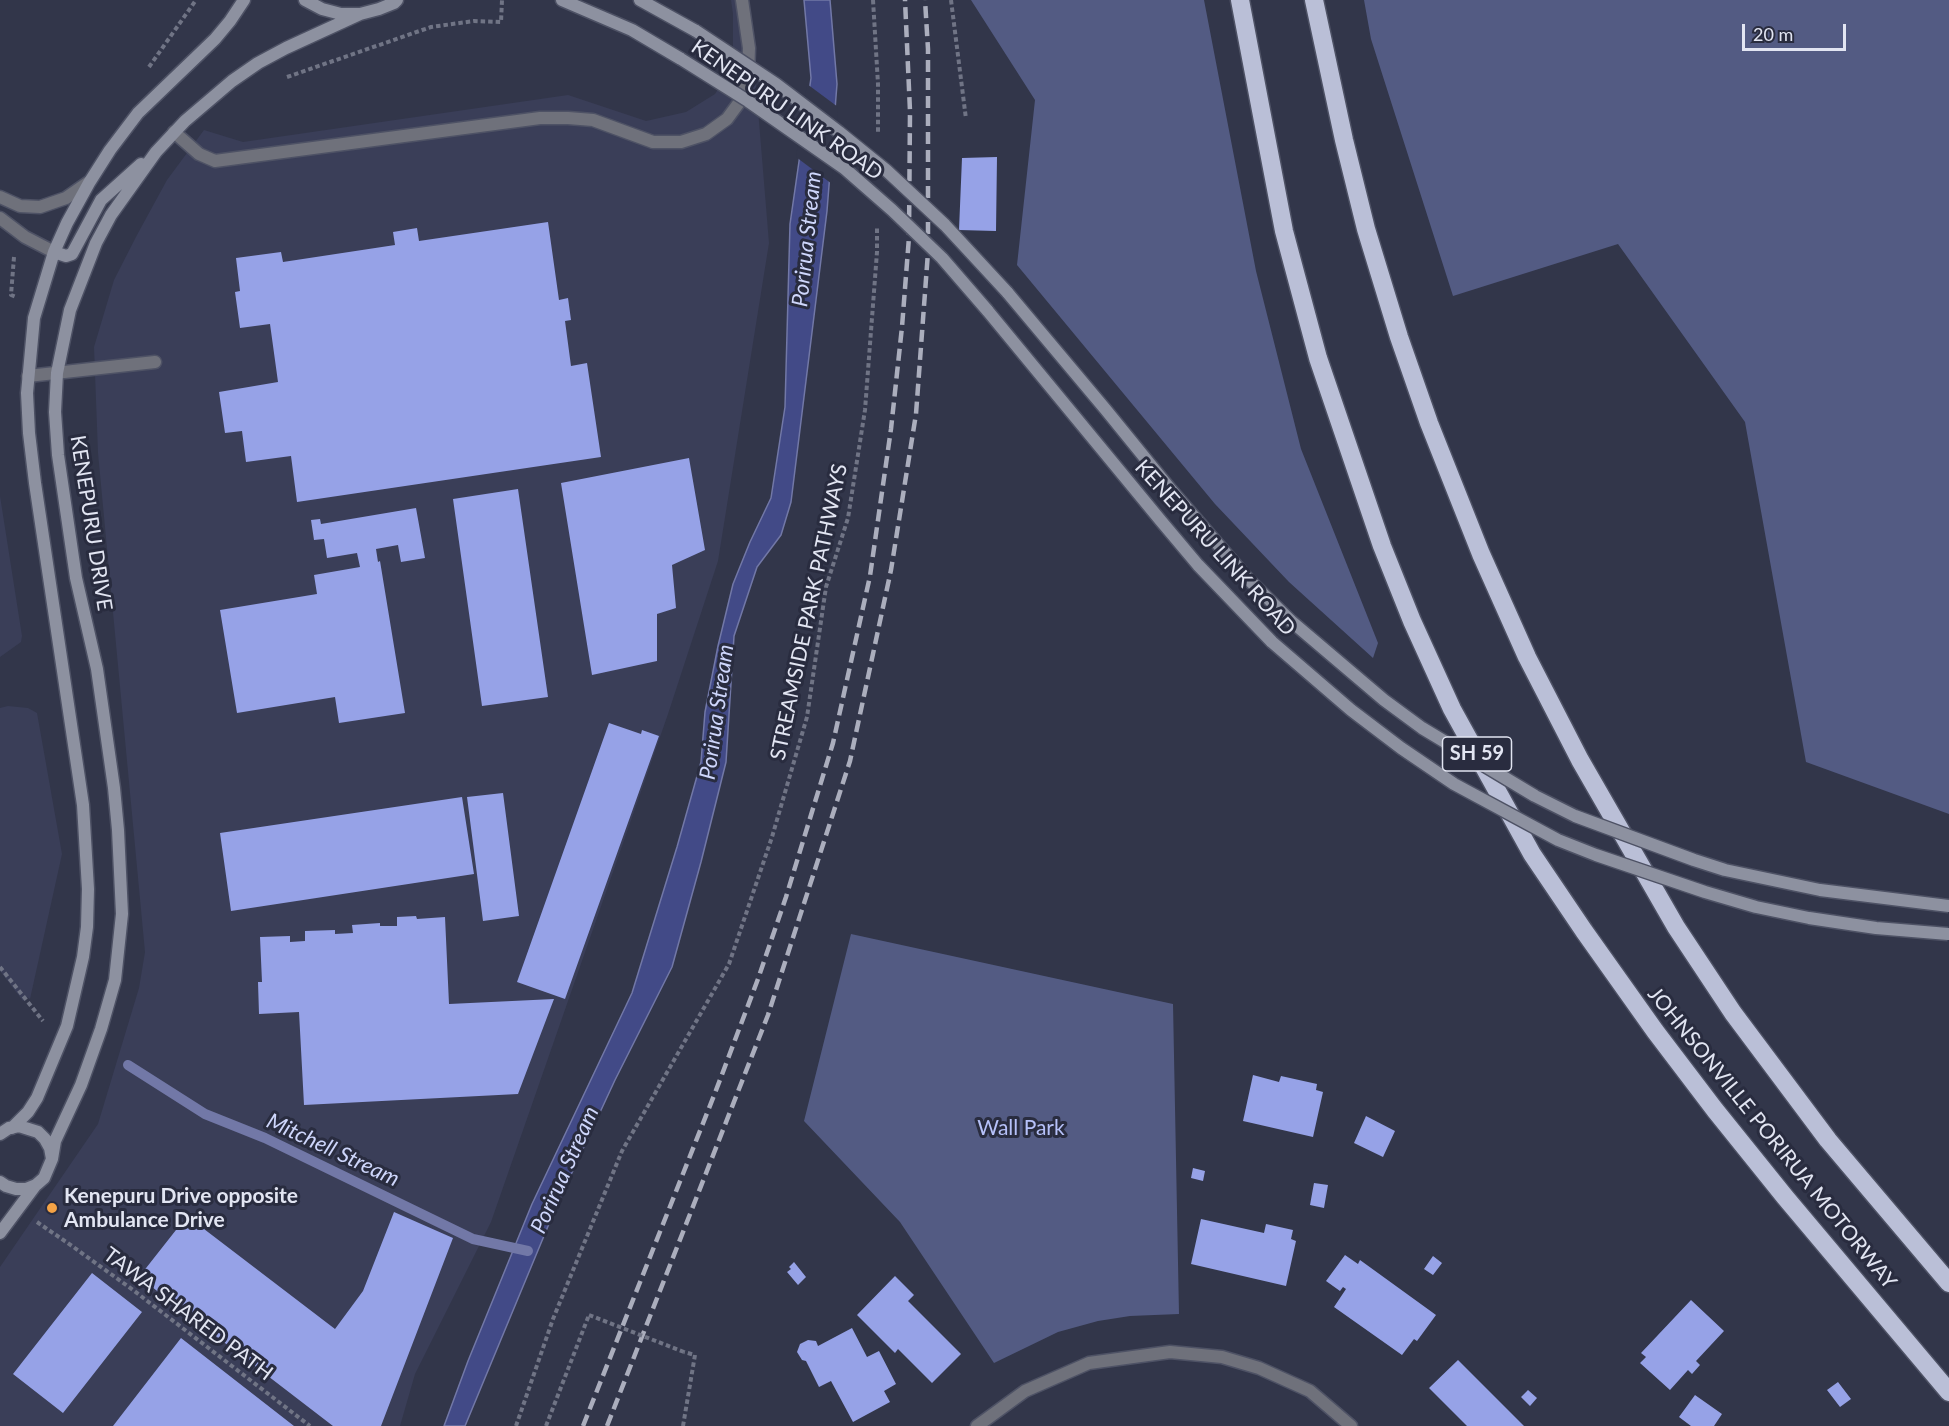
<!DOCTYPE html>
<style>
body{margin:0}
#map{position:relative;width:1949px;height:1426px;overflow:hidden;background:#32364a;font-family:Lato,sans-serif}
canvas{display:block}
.scale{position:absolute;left:1742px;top:24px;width:104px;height:27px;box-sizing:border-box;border:3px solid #e2e5f2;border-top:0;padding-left:8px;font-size:18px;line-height:21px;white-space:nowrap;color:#e2e5f2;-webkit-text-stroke:4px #292c3f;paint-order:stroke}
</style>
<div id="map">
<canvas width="1949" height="1426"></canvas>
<div class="scale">20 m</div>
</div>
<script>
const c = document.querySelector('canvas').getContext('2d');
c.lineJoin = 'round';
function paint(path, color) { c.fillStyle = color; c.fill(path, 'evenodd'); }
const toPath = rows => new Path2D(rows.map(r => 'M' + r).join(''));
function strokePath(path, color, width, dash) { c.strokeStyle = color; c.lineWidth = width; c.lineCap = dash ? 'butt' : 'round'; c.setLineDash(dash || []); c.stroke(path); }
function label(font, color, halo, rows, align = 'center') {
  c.font = font + ' Lato,sans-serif'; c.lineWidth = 6; c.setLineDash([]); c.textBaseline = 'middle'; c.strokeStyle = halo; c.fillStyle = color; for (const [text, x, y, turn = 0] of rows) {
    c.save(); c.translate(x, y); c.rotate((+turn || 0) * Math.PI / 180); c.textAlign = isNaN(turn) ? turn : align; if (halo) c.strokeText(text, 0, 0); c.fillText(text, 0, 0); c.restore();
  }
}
paint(toPath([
 [731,0,749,0,769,243,718,561,668,714,491,1222,415,1374,400,1426,0,1426,0,1267,98,1124,139,988,145,952,98,453,94,347,114,280,137,235,167,180,204,130,243,142,568,95,646,121,686,112,715,94,733,66,733,14],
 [0,496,22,636,21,642,0,657],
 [8,706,28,708,37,713,62,854,30,999,27,997,23,1001,0,971,0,708]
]), '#3a3e58');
paint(toPath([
 [971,0,1204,0,1256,271,1301,449,1378,643,1373,658,1289,582,1215,504,1017,265,1035,100],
 [1364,0,1949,0,1949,814,1806,762,1745,422,1618,244,1453,296,1371,39],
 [851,934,1173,1004,1179,1314,1130,1316,1098,1321,1058,1332,994,1363,900,1222,804,1121]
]), '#535b83');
const water = toPath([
 [804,0,830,0,837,84,827,211,791,502,781,535,757,567,734,636,726,762,701,862,672,967,615,1080,556,1207,465,1426,444,1426,468,1361,532,1204,632,993,677,847,701,762,705,712,718,646,733,584,750,542,771,498,785,407,790,224,811,78,804,0]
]);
paint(water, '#424a87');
strokePath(water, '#7278a7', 1.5);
paint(toPath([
 [807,84,838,107,832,184,796,157]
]), '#32364a');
strokePath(toPath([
 [128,1065,205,1114,265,1138,473,1239,528,1251]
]), '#7278a7', 10);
paint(toPath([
 [997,157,996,231,959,230,962,158],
 [548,222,559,300,568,298,571,320,565,321,571,366,587,363,601,457,297,502,291,456,246,462,242,431,225,433,219,392,278,382,270,324,240,328,235,292,240,291,236,258,281,252,283,262,395,245,393,232,417,228,419,241],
 [689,458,705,550,672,565,676,608,657,614,657,661,592,675,561,483],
 [518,489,548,697,482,706,453,499],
 [416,508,425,558,401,562,398,545,376,549,378,562,380,561,405,713,339,723,335,697,237,713,220,610,317,594,314,575,360,567,357,553,327,558,324,539,314,540,311,520,320,519,321,524],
 [609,723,641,734,642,730,659,736,565,999,517,982],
 [503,793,519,916,483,921,467,797],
 [462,797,474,874,231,911,220,833],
 [416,916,417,919,445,917,449,1004,554,999,518,1094,304,1105,299,1012,259,1014,258,982,262,982,260,937,290,936,290,942,305,941,305,931,335,930,335,934,353,933,352,925,380,923,380,926,397,926,397,917],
 [1253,1075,1279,1082,1281,1076,1317,1084,1316,1090,1323,1092,1313,1137,1243,1121],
 [1366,1116,1395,1131,1383,1157,1354,1143],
 [1193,1168,1205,1171,1203,1181,1191,1178],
 [1314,1183,1328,1185,1324,1208,1310,1205],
 [394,1212,453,1238,381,1426,333,1426,139,1277,187,1216,335,1329,363,1291],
 [1201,1219,1264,1233,1266,1224,1293,1230,1291,1239,1296,1241,1286,1286,1191,1264],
 [1345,1255,1358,1264,1360,1260,1436,1315,1417,1341,1414,1339,1402,1355,1334,1307,1346,1289,1343,1287,1340,1291,1326,1281],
 [1433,1256,1442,1263,1433,1275,1424,1269],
 [794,1262,806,1277,798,1285,787,1272,791,1269,789,1267],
 [92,1273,142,1312,63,1413,13,1374],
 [895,1276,914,1295,908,1301,961,1354,932,1383,898,1349,895,1353,857,1315],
 [1691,1300,1724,1331,1696,1361,1700,1365,1692,1374,1688,1370,1670,1390,1640,1363,1646,1357,1641,1353],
 [852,1328,867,1357,879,1351,896,1384,884,1391,890,1402,853,1422,831,1381,819,1387,806,1361,802,1360,797,1352,800,1344,808,1340,816,1341,818,1346],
 [181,1338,294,1426,113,1426],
 [1458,1360,1524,1426,1467,1426,1429,1388],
 [1838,1382,1851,1399,1840,1407,1827,1390],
 [1528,1390,1537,1398,1530,1406,1521,1397],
 [1695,1395,1722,1414,1714,1426,1691,1426,1679,1417]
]), '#96a2e7');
const service = toPath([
 [174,132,199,154,215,161,540,118,568,118,593,120,653,142,681,142,706,134,727,119,741,100,748,76,749,48,742,0],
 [28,376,155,362]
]);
const minor = toPath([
 [0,197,20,206,40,207,66,198,89,182],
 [0,218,25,237,54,252],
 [977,1426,1025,1391,1089,1363,1170,1352,1222,1357,1259,1368,1310,1391,1351,1426]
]);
const secondary = toPath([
 [305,0,322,9,341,14,360,14,379,9,394,3,397,0],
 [562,0,632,30,681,59],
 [640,0,696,31],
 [54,252,66,256,72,254,101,200,141,164],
 [1007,292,1106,410,1171,490,1247,578,1291,621],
 [987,310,1161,521,1198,565,1272,642],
 [12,1128,28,1112,37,1098,67,1026,83,957,87,927,88,889,83,805,35,483,29,433,27,393,34,318,54,252,67,223,89,183,110,150,138,113,215,39,230,21,244,0],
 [0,1134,9,1128,19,1126,38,1132,45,1139,50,1148,52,1159,44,1178,36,1185,26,1189,16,1189,6,1186,0,1182],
 [52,1159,55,1141,81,1085,101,1029,115,980,122,914,118,830,114,788,97,669,76,578,58,455,55,412,57,373,70,310,96,243,111,215,156,152,185,121,232,81,258,63,286,48,360,14],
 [0,1233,35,1186]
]);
const motorway = toPath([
 [1240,0,1284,231,1318,358,1382,546,1412,621,1452,709,1532,854,1584,931,1655,1031,1715,1110,1785,1197,1949,1392],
 [1314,0,1344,140,1366,229,1399,337,1429,423,1481,554,1527,657,1580,760,1676,927,1733,1013,1828,1140,1949,1283]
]);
strokePath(service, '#4e5265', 15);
strokePath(minor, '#4e5265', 15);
strokePath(secondary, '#4e5265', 15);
strokePath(motorway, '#4e5265', 21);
strokePath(toPath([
 [873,0,878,84,878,133],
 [951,0,966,119],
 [149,67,196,0],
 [287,77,431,27,474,21,501,22,502,0],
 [14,257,11,295,16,297],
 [0,967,43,1021],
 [37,1222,72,1246,133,1290,310,1426],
 [516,1426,553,1319,622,1151,729,964,772,837,807,717,826,587,848,518,865,410,877,252,877,228],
 [546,1426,589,1315],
 [683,1426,695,1355,684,1352]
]), '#707485', 4, [4.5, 3]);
strokePath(service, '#6f717b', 12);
strokePath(minor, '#6f717b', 12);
strokePath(secondary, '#8d91a0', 12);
strokePath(motorway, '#babfd7', 18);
strokePath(toPath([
 [583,1426,715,1093,758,979,786,897,833,743,870,576,891,429,902,327,909,237,910,111,905,0],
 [607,1426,768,1015,850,761,891,570,916,414,928,252,928,49,925,0]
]), '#abaebd', 4.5, [12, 6]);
const secondaryBridge = toPath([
 [696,31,776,84,839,132,886,170,945,225,1007,292],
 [681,59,748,101,844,168,892,210,942,258,987,310],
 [1291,621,1384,700,1422,728,1535,796,1575,816,1694,860,1725,870,1820,890,1949,906],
 [1272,642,1351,710,1401,748,1454,784,1558,840,1596,855,1705,892,1756,907,1809,918,1876,928,1948,934]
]);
strokePath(secondaryBridge, '#4e5265', 15, []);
strokePath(toPath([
 [589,1315,684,1352]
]), '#707485', 4, [4.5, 3]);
strokePath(secondaryBridge, '#8d91a0', 12);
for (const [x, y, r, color] of [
 [52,1208,6,"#f5a346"]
]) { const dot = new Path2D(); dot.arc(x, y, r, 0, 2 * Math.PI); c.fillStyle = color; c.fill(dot); strokePath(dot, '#292c3f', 2); }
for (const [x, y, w] of [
 [1477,754,69]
]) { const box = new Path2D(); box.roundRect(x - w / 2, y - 17, w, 34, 4.5); c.fillStyle = '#292c3f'; c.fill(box); strokePath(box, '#e2e5f2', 1.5); }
label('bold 20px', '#e2e5f2', null, [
 ["SH 59",1477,754]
]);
label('21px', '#e2e5f2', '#292c3f', [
 ["KENEPURU LINK ROAD",787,110,35],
 ["KENEPURU DRIVE",91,523,81],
 ["KENEPURU LINK ROAD",1215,548,48],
 ["STREAMSIDE PARK PATHWAYS",809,612,-78],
 ["JOHNSONVILLE PORIRUA MOTORWAY",1772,1138,51],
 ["TAWA SHARED PATH",188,1314,37]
]);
label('21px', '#b6c1f9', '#292c3f', [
 ["Wall Park",1021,1128]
]);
label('bold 21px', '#e2e5f2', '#292c3f', [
 ["Kenepuru Drive opposite",64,1196],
 ["Ambulance Drive",64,1220]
], 'left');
label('italic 22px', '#ced6fb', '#292c3f', [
 ["Porirua Stream",807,239,-84],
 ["Porirua Stream",717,712,-82],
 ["Mitchell Stream",333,1150,25],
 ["Porirua Stream",565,1170,-66]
]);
</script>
